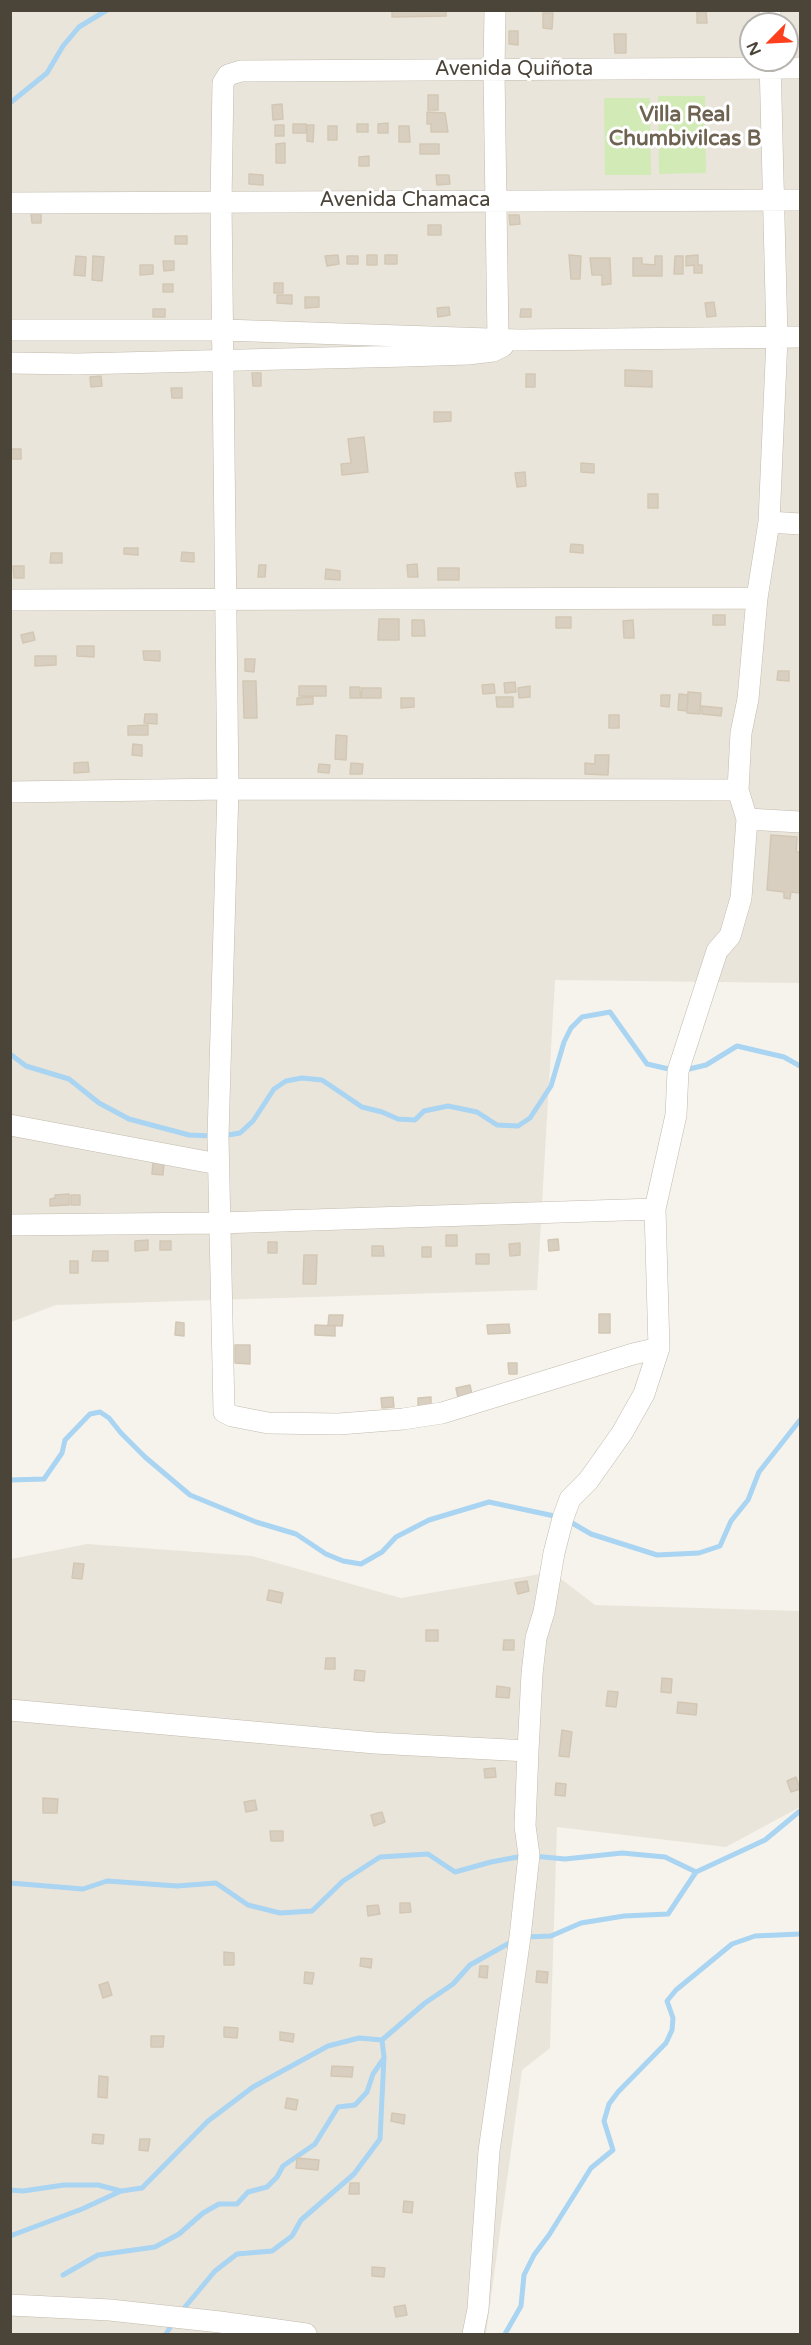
<!DOCTYPE html>
<meta charset="utf-8">
<style>
body{margin:0}
#map{position:relative;width:811px;height:2345px;overflow:hidden;background:#f6f3ec;font-family:"Varela Round",sans-serif}
canvas{display:block}
.frame{position:absolute;inset:0;border:12px solid #4b4439;pointer-events:none}
.north{position:absolute;left:739px;top:12px;width:60px;height:60px;box-sizing:border-box;background:#fff;border:2px solid #b7b4b0;border-radius:50%;rotate:246deg;font-size:16px;font-weight:700;line-height:24px;text-align:center;color:#4b4439}
.north::after{content:'';display:block;margin:auto;width:21px;height:27px;background:#fc3f1d;clip-path:polygon(50% 0,100% 100%,50% 72%,0 100%)}
</style>
<div id="map">
<canvas width="811" height="2345"></canvas>
<div class="frame"></div>
<div class="north">N</div>
</div>
<script>
const c = document.querySelector('canvas').getContext('2d');
c.lineJoin = 'round';
function paint(path, color) { c.fillStyle = color; c.fill(path, 'evenodd'); }
const toPath = rows => new Path2D(rows.map(r => 'M' + r).join(''));
function strokePath(path, color, width, dash) { c.strokeStyle = color; c.lineWidth = width; c.lineCap = dash ? 'butt' : 'round'; c.setLineDash(dash || []); c.stroke(path); }
function label(font, color, halo, rows, align = 'center') {
  c.font = font + ' "Varela Round",sans-serif'; c.lineWidth = 6; c.setLineDash([]); c.textBaseline = 'middle'; c.strokeStyle = halo; c.fillStyle = color; for (const [text, x, y, turn = 0] of rows) {
    c.save(); c.translate(x, y); c.rotate((+turn || 0) * Math.PI / 180); c.textAlign = isNaN(turn) ? turn : align; if (halo) c.strokeText(text, 0, 0); c.fillText(text, 0, 0); c.restore();
  }
}
paint(toPath([
 [11,11,800,11,800,983,555,980,537,1290,56,1305,11,1322],
 [751,24,787,24,787,60,751,60],
 [87,1544,252,1556,401,1598,552,1572,595,1605,800,1611,800,1807,726,1847,557,1827,550,2048,522,2070,486,2334,11,2334,11,1559]
]), '#eae5da');
paint(toPath([
 [658,96,705,96,706,173,659,174],
 [604,98,650,98,651,175,605,175]
]), '#d2eab5');
strokePath(toPath([
 [10,103,47,73,63,46,79,27,107,10],
 [10,1054,26,1066,69,1079,99,1103,129,1119,189,1135,213,1136],
 [685,1070,706,1065,737,1046,784,1057,800,1066],
 [222,1136,240,1133,253,1121,274,1089,286,1081,302,1078,322,1080,362,1107,382,1112,398,1119,415,1120,424,1111,448,1106,477,1112,497,1125,518,1126,530,1118,551,1086,564,1042,571,1028,582,1017,610,1012,647,1064,673,1070],
 [10,1480,44,1479,62,1453,65,1440,90,1414,100,1412,109,1418,121,1433,145,1457,190,1495,256,1522,296,1534,326,1554,343,1561,361,1564,382,1552,396,1537,429,1520,489,1502,559,1517],
 [567,1520,591,1534,657,1555,699,1553,720,1546,731,1521,748,1500,759,1472,800,1420],
 [533,1856,565,1859,622,1853,665,1857,696,1872,765,1840,800,1811],
 [10,1883,83,1889,107,1881,177,1886,216,1883,248,1905,280,1913,312,1911,343,1881,380,1857,428,1854,455,1872,491,1862,523,1856],
 [525,1937,551,1936,581,1923,624,1916,668,1914,696,1872],
 [10,2190,23,2191,64,2185,98,2185,121,2191],
 [10,2236,82,2209,121,2191,142,2188,208,2121,253,2087,328,2046,359,2038,382,2040],
 [63,2275,98,2255,155,2247,179,2234,203,2213,219,2204,237,2204,248,2192,267,2187,277,2177,283,2166,315,2144,338,2107,355,2105,367,2092,373,2074,384,2058],
 [180,2313,215,2271,237,2254,272,2251,292,2236,301,2220,354,2174,380,2139,384,2057,382,2040,425,2003,453,1984,470,1965,513,1941],
 [166,2334,173,2323],
 [505,2334,521,2306,524,2275,534,2255,549,2235,591,2168,613,2150,604,2121,609,2104,618,2092,666,2043,672,2030,673,2018,667,2001,676,1990,732,1944,755,1936,800,1934]
]), '#a9d4f2', 5);
const building = toPath([
 [392,10,446,10,446,16,392,17,392,10],
 [706,11,707,23,697,23,697,12,706,11],
 [543,13,553,13,552,29,543,28,543,13],
 [509,31,518,31,518,45,509,44,509,31],
 [614,34,626,34,626,53,615,53,614,34],
 [428,95,438,95,438,110,428,110,428,95],
 [282,104,283,119,273,120,272,105,282,104],
 [427,112,445,113,448,132,431,132,431,124,427,124,427,112],
 [388,123,388,133,378,133,378,124,388,123],
 [293,124,306,124,306,133,293,133,293,124],
 [357,124,368,124,368,132,357,132,357,124],
 [275,125,284,125,284,136,275,136,275,125],
 [307,125,314,125,313,142,307,141,307,125],
 [328,126,337,126,337,140,328,140,328,126],
 [399,126,409,126,410,142,399,142,399,126],
 [285,143,285,163,276,163,276,144,285,143],
 [420,144,439,144,439,154,420,154,420,144],
 [369,156,369,166,359,166,359,157,369,156],
 [249,174,263,175,263,185,249,184,249,174],
 [436,175,449,175,450,184,437,185,436,175],
 [31,214,41,214,41,223,32,223,31,214],
 [509,215,519,215,520,224,510,225,509,215],
 [428,225,441,225,441,235,428,235,428,225],
 [175,236,187,236,187,244,175,244,175,236],
 [338,255,339,264,327,266,325,256,338,255],
 [367,255,377,255,377,265,367,265,367,255],
 [385,255,397,255,397,264,385,264,385,255],
 [569,255,581,256,580,279,571,279,569,255],
 [698,255,698,265,702,265,702,273,694,273,694,265,686,266,686,256,698,255],
 [76,256,86,257,85,276,74,275,76,256],
 [93,256,104,257,102,281,92,280,93,256],
 [347,256,358,256,358,264,347,264,347,256],
 [655,256,662,256,662,276,633,276,633,258,642,258,642,264,655,265,655,256],
 [675,256,683,256,683,274,674,274,675,256],
 [590,258,610,258,611,284,602,285,602,275,592,275,590,258],
 [163,261,174,261,174,270,164,271,163,261],
 [140,265,153,265,153,274,140,275,140,265],
 [274,283,283,283,283,293,274,293,274,283],
 [163,284,173,284,173,292,163,292,163,284],
 [277,295,292,295,292,304,277,303,277,295],
 [305,297,319,297,319,307,305,308,305,297],
 [714,302,716,316,707,317,705,303,714,302],
 [449,307,450,315,438,317,437,308,449,307],
 [153,309,165,309,165,317,153,317,153,309],
 [521,309,531,309,531,317,520,317,521,309],
 [625,370,652,371,652,387,625,386,625,370],
 [252,373,261,373,261,386,253,386,252,373],
 [526,374,535,374,535,387,526,387,526,374],
 [101,376,102,386,91,387,90,377,101,376],
 [171,388,182,388,182,398,172,398,171,388],
 [434,412,451,412,451,421,434,422,434,412],
 [364,437,368,472,342,475,341,464,351,463,348,439,364,437],
 [10,449,21,449,21,459,10,459,10,449],
 [581,463,594,464,594,473,581,472,581,463],
 [525,472,526,486,517,487,515,473,525,472],
 [648,494,658,494,658,508,648,508,648,494],
 [571,544,583,545,583,553,570,552,571,544],
 [124,548,138,548,138,555,124,554,124,548],
 [182,552,194,553,194,562,181,561,182,552],
 [51,553,62,553,62,563,50,563,51,553],
 [417,564,418,577,408,577,407,565,417,564],
 [259,565,266,565,265,577,258,577,259,565],
 [13,566,24,566,24,578,14,578,13,566],
 [438,568,459,568,459,580,438,580,438,568],
 [326,569,340,571,340,580,325,579,326,569],
 [713,615,725,615,725,625,713,625,713,615],
 [556,617,571,617,571,628,556,628,556,617],
 [379,619,399,619,399,640,378,640,379,619],
 [412,620,424,620,425,636,412,636,412,620],
 [633,620,634,638,624,638,623,621,633,620],
 [33,632,35,640,23,643,21,635,33,632],
 [77,646,94,646,94,657,77,656,77,646],
 [143,651,160,651,160,661,144,660,143,651],
 [35,656,56,656,56,665,35,666,35,656],
 [245,659,255,659,254,672,245,671,245,659],
 [778,671,789,671,789,681,777,680,778,671],
 [243,681,256,681,257,718,244,718,243,681],
 [515,682,516,692,505,693,504,683,515,682],
 [494,684,495,693,483,694,482,685,494,684],
 [299,686,326,686,326,696,299,696,299,686],
 [530,686,530,697,519,698,518,688,530,686],
 [350,687,360,687,360,698,350,698,350,687],
 [362,688,381,688,381,698,361,698,362,688],
 [688,692,701,693,700,714,687,713,688,692],
 [679,694,688,695,687,711,678,710,679,694],
 [661,695,670,695,669,707,661,706,661,695],
 [313,697,313,704,297,705,297,698,313,697],
 [496,697,513,697,513,707,497,707,496,697],
 [401,698,414,698,414,707,401,708,401,698],
 [702,706,722,708,721,716,702,714,702,706],
 [145,714,157,714,157,724,144,723,145,714],
 [609,715,619,715,619,728,609,728,609,715],
 [148,725,148,735,128,735,128,726,148,725],
 [336,735,347,736,346,760,335,759,336,735],
 [133,744,142,745,142,756,132,755,133,744],
 [595,755,609,755,608,775,585,774,585,763,595,764,595,755],
 [88,762,89,772,74,773,74,763,88,762],
 [351,763,363,764,362,774,350,774,351,763],
 [319,764,330,765,329,773,318,772,319,764],
 [771,835,797,837,796,852,800,852,800,893,791,892,790,899,784,898,784,892,767,890,771,835],
 [153,1162,164,1163,163,1175,152,1174,153,1162],
 [69,1194,69,1205,50,1206,50,1199,55,1198,55,1195,69,1194],
 [71,1195,80,1195,80,1205,71,1205,71,1195],
 [446,1235,457,1235,457,1246,446,1246,446,1235],
 [558,1239,559,1250,549,1251,548,1240,558,1239],
 [148,1240,148,1250,135,1251,135,1241,148,1240],
 [160,1241,171,1241,171,1250,160,1250,160,1241],
 [268,1242,277,1242,277,1253,268,1253,268,1242],
 [520,1243,520,1255,510,1256,509,1244,520,1243],
 [372,1246,383,1246,384,1256,372,1256,372,1246],
 [422,1247,431,1247,431,1257,422,1257,422,1247],
 [93,1251,108,1251,108,1261,92,1261,93,1251],
 [476,1254,489,1254,489,1264,476,1264,476,1254],
 [304,1255,317,1255,316,1284,303,1284,304,1255],
 [70,1261,78,1261,78,1273,70,1273,70,1261],
 [599,1314,610,1314,610,1333,599,1333,599,1314],
 [329,1315,343,1315,342,1326,328,1325,329,1315],
 [176,1322,184,1323,184,1336,175,1335,176,1322],
 [509,1324,510,1333,488,1334,487,1325,509,1324],
 [315,1325,335,1326,335,1336,315,1335,315,1325],
 [235,1345,250,1345,250,1364,235,1363,235,1345],
 [508,1363,517,1363,517,1374,509,1374,508,1363],
 [470,1385,472,1395,458,1398,456,1388,470,1385],
 [393,1397,394,1407,382,1408,381,1398,393,1397],
 [431,1397,431,1407,418,1408,418,1398,431,1397],
 [74,1563,84,1564,82,1579,72,1578,74,1563],
 [527,1581,529,1591,518,1594,515,1583,527,1581],
 [269,1590,283,1593,281,1603,267,1600,269,1590],
 [426,1630,438,1630,438,1641,426,1641,426,1630],
 [504,1640,514,1640,514,1650,503,1650,504,1640],
 [326,1658,335,1658,335,1669,325,1669,326,1658],
 [355,1670,365,1671,364,1681,354,1680,355,1670],
 [662,1678,672,1679,671,1693,661,1692,662,1678],
 [497,1686,510,1688,509,1698,496,1697,497,1686],
 [608,1691,618,1692,616,1707,606,1706,608,1691],
 [678,1702,697,1704,696,1715,677,1713,678,1702],
 [562,1730,572,1732,569,1757,559,1756,562,1730],
 [495,1768,496,1777,485,1778,484,1769,495,1768],
 [796,1777,800,1789,791,1792,787,1781,796,1777],
 [556,1783,566,1784,565,1796,555,1795,556,1783],
 [43,1798,58,1799,57,1813,43,1813,43,1798],
 [255,1800,257,1810,246,1812,244,1802,255,1800],
 [382,1812,385,1822,374,1826,371,1815,382,1812],
 [270,1831,283,1831,283,1841,271,1841,270,1831],
 [400,1903,410,1903,411,1912,400,1913,400,1903],
 [378,1905,380,1914,368,1916,367,1906,378,1905],
 [224,1952,234,1953,234,1965,224,1965,224,1952],
 [361,1958,372,1959,371,1968,360,1966,361,1958],
 [480,1966,488,1966,487,1978,479,1977,480,1966],
 [537,1971,548,1972,547,1983,536,1982,537,1971],
 [305,1972,314,1973,312,1984,304,1983,305,1972],
 [108,1982,112,1995,103,1998,99,1985,108,1982],
 [224,2027,238,2028,237,2038,224,2037,224,2027],
 [280,2032,294,2034,293,2042,280,2040,280,2032],
 [151,2036,164,2036,163,2047,151,2047,151,2036],
 [332,2066,353,2067,352,2077,331,2076,332,2066],
 [99,2076,108,2077,107,2098,98,2097,99,2076],
 [287,2098,298,2100,296,2110,285,2108,287,2098],
 [392,2113,405,2115,404,2124,391,2121,392,2113],
 [93,2134,104,2135,103,2144,92,2143,93,2134],
 [140,2139,150,2139,148,2151,139,2150,140,2139],
 [297,2158,319,2160,318,2170,296,2168,297,2158],
 [350,2183,359,2183,359,2194,349,2194,350,2183],
 [404,2201,413,2202,412,2213,403,2212,404,2201],
 [372,2267,385,2268,384,2277,372,2276,372,2267],
 [405,2305,407,2315,396,2317,394,2307,405,2305]
]);
paint(building, '#d8cfc1');
strokePath(building, '#d3c7b4', 1.5);
const street = toPath([
 [495,10,494,71,498,339],
 [770,10,770,24],
 [10,203,800,200],
 [10,330,224,330,518,340,800,337],
 [10,363,78,364,407,356,468,354,493,351,503,346],
 [769,522,800,524],
 [10,600,757,598],
 [10,792,228,789,738,790],
 [747,819,800,822],
 [10,1125,218,1164],
 [10,1225,219,1223,655,1209],
 [659,1348,633,1354,442,1413,403,1419,339,1424,268,1423,232,1416,224,1412,218,1137,228,789,221,202,223,83,228,75,241,71,800,68],
 [10,1710,375,1743,528,1751],
 [10,2305,110,2310,220,2322,306,2334],
 [473,2334,478,2309,489,2151,520,1937,529,1855,525,1826,528,1751,532,1674,536,1638,544,1612,554,1553,563,1518,570,1499,588,1481,622,1433,644,1394,659,1348,655,1209,676,1115,678,1071,717,951,730,936,741,898,747,819,738,790,741,733,748,699,757,598,769,522,777,338,770,60]
]);
strokePath(street, '#c2bbae', 22);
strokePath(street, '#fff', 21);
label('20px', '#4b4439', '#fff', [
 ["Avenida Quiñota",514,70],
 ["Avenida Chamaca",405,201]
]);
label('bold 21px', '#6e6250', '#fff', [
 ["Villa Real",685,115],
 ["Chumbivilcas B",685,139]
]);
</script>
